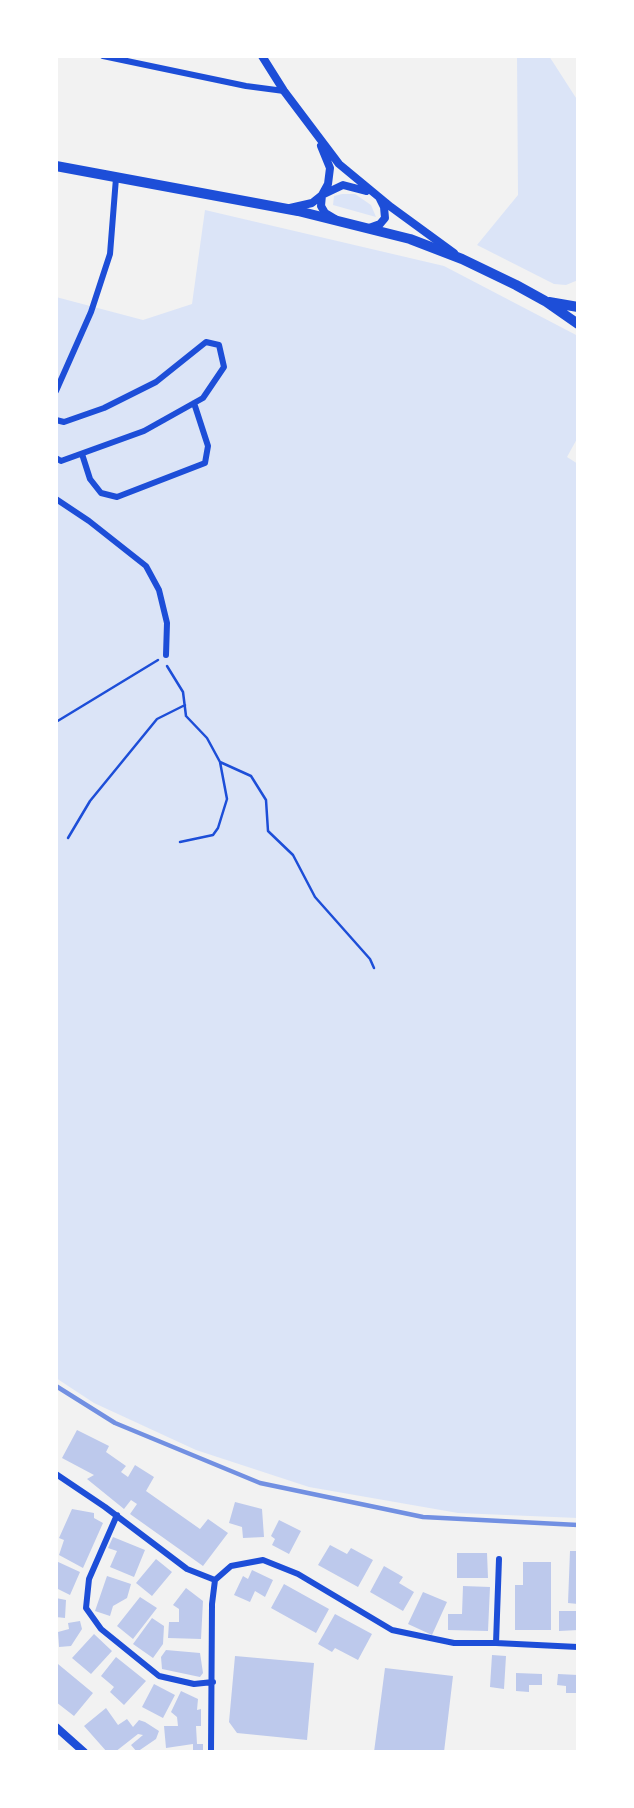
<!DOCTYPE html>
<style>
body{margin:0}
#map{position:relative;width:634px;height:1808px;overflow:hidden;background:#f2f2f2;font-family:"Nunito Sans",sans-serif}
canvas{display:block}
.frame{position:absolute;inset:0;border:58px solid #fff;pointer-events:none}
</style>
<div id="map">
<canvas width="634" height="1808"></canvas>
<div class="frame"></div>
</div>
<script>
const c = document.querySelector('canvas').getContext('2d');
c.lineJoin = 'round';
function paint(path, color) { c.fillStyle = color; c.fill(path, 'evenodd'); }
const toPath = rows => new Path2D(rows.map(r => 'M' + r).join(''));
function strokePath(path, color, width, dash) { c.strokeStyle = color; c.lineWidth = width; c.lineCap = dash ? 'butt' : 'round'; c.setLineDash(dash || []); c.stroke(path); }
paint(toPath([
 [517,56,549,56,578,101,578,280,566,285,554,284,477,245,518,195],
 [342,194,355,194,371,205,376,217,333,205,334,196],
 [205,210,444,266,578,336,578,437,567,457,578,464,578,1518,458,1513,309,1487,196,1450,94,1403,56,1378,56,297,143,320,192,304]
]), '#dbe4f7');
paint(toPath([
 [77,1430,109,1446,106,1452,126,1466,121,1472,128,1477,135,1465,154,1477,146,1491,200,1529,208,1519,228,1533,203,1566,130,1514,137,1504,131,1500,124,1509,87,1479,94,1475,62,1458],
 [235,1502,262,1509,264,1537,243,1538,242,1527,229,1523],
 [72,1509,94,1513,94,1518,103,1523,83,1568,59,1555,64,1540,59,1538],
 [279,1520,301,1531,289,1554,272,1545,275,1539,271,1536],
 [113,1537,145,1550,134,1577,110,1567,117,1551,108,1548],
 [330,1545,347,1554,351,1548,373,1560,358,1587,318,1565],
 [570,1551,578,1551,578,1604,568,1603],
 [457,1553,487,1553,488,1578,457,1578],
 [156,1559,172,1572,152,1596,136,1583],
 [56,1561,80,1572,70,1595,56,1588],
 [523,1562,551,1562,551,1630,515,1630,515,1585,523,1585],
 [384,1566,403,1577,399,1583,414,1592,403,1611,370,1592],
 [252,1570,273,1580,265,1597,255,1591,250,1602,234,1595,243,1576,248,1579],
 [107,1576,131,1584,127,1598,113,1606,110,1616,95,1611],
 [284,1584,329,1609,316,1633,271,1608],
 [463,1586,490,1587,488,1631,448,1630,448,1614,462,1614],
 [186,1588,203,1601,201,1639,168,1638,169,1622,179,1622,179,1609,173,1605],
 [423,1592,447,1602,432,1635,408,1624],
 [140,1597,157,1608,133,1639,117,1626],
 [56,1598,66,1600,65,1618,56,1617],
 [559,1611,578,1611,578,1630,559,1631],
 [335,1614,372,1634,358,1660,335,1648,332,1652,318,1644],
 [152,1618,164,1626,163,1644,153,1658,133,1644],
 [80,1621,82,1629,71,1646,59,1647,58,1632,69,1629,68,1623],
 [94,1634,112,1651,91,1674,72,1658],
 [166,1650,200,1653,203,1673,200,1677,162,1669,161,1657],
 [492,1655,506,1656,504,1689,490,1687],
 [235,1656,314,1663,307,1740,237,1733,229,1722],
 [116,1657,146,1681,124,1705,110,1692,114,1687,101,1676],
 [58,1664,93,1693,74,1716,56,1702],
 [385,1668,453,1676,444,1752,374,1752],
 [516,1673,542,1674,542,1685,529,1685,529,1692,516,1691],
 [558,1674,578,1675,578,1693,566,1693,566,1686,557,1685],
 [154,1684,175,1695,163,1718,142,1707],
 [181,1691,198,1699,197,1710,201,1709,201,1726,196,1726,197,1744,203,1744,203,1752,193,1752,193,1744,166,1748,164,1726,178,1726,177,1717,171,1712],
 [106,1708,118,1725,127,1719,133,1727,139,1720,145,1722,159,1731,156,1739,137,1752,131,1745,143,1735,138,1734,115,1752,107,1752,84,1726]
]), '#bdc9ec');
strokePath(toPath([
 [167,666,183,692,186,716,207,738,220,762,251,776,266,800,268,831,293,855,315,897,370,959,374,968],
 [56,722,158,660],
 [68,838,90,801,157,719,185,705],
 [180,842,213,835,218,828,227,799,220,762]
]), '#1d4ed8', 2.5);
strokePath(toPath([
 [103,56,246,86,284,91],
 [56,391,91,312,110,254,116,178],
 [56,420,64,422,104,408,156,382,206,342,219,345,224,367,203,398,144,431,61,461,56,458],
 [82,454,90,479,101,493,117,497,205,463,208,446,194,403],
 [56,499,89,521,146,566,159,590,167,623,166,655],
 [56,1474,105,1507,187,1569,215,1580],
 [117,1515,89,1579,86,1608,101,1629,159,1676,194,1684,213,1682],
 [496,1643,499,1559],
 [211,1752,212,1604,215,1580,231,1566,263,1560,298,1574,392,1630,454,1643,496,1643,578,1647]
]), '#1d4ed8', 6);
strokePath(toPath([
 [262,56,284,91,339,164,391,207,454,253],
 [290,208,312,203,322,195,328,184,330,168,321,146],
 [335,219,325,213,321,206,322,195,343,185,366,191],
 [369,228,380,224,385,218,384,207,380,199],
 [56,1727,84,1752]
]), '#1d4ed8', 8);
strokePath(toPath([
 [56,166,298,211,410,239,462,259,516,285,545,301,578,324],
 [549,302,578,307]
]), '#1d4ed8', 10);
strokePath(toPath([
 [56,1386,115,1423,260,1483,423,1517,578,1525]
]), '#7290e2', 4.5);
</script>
